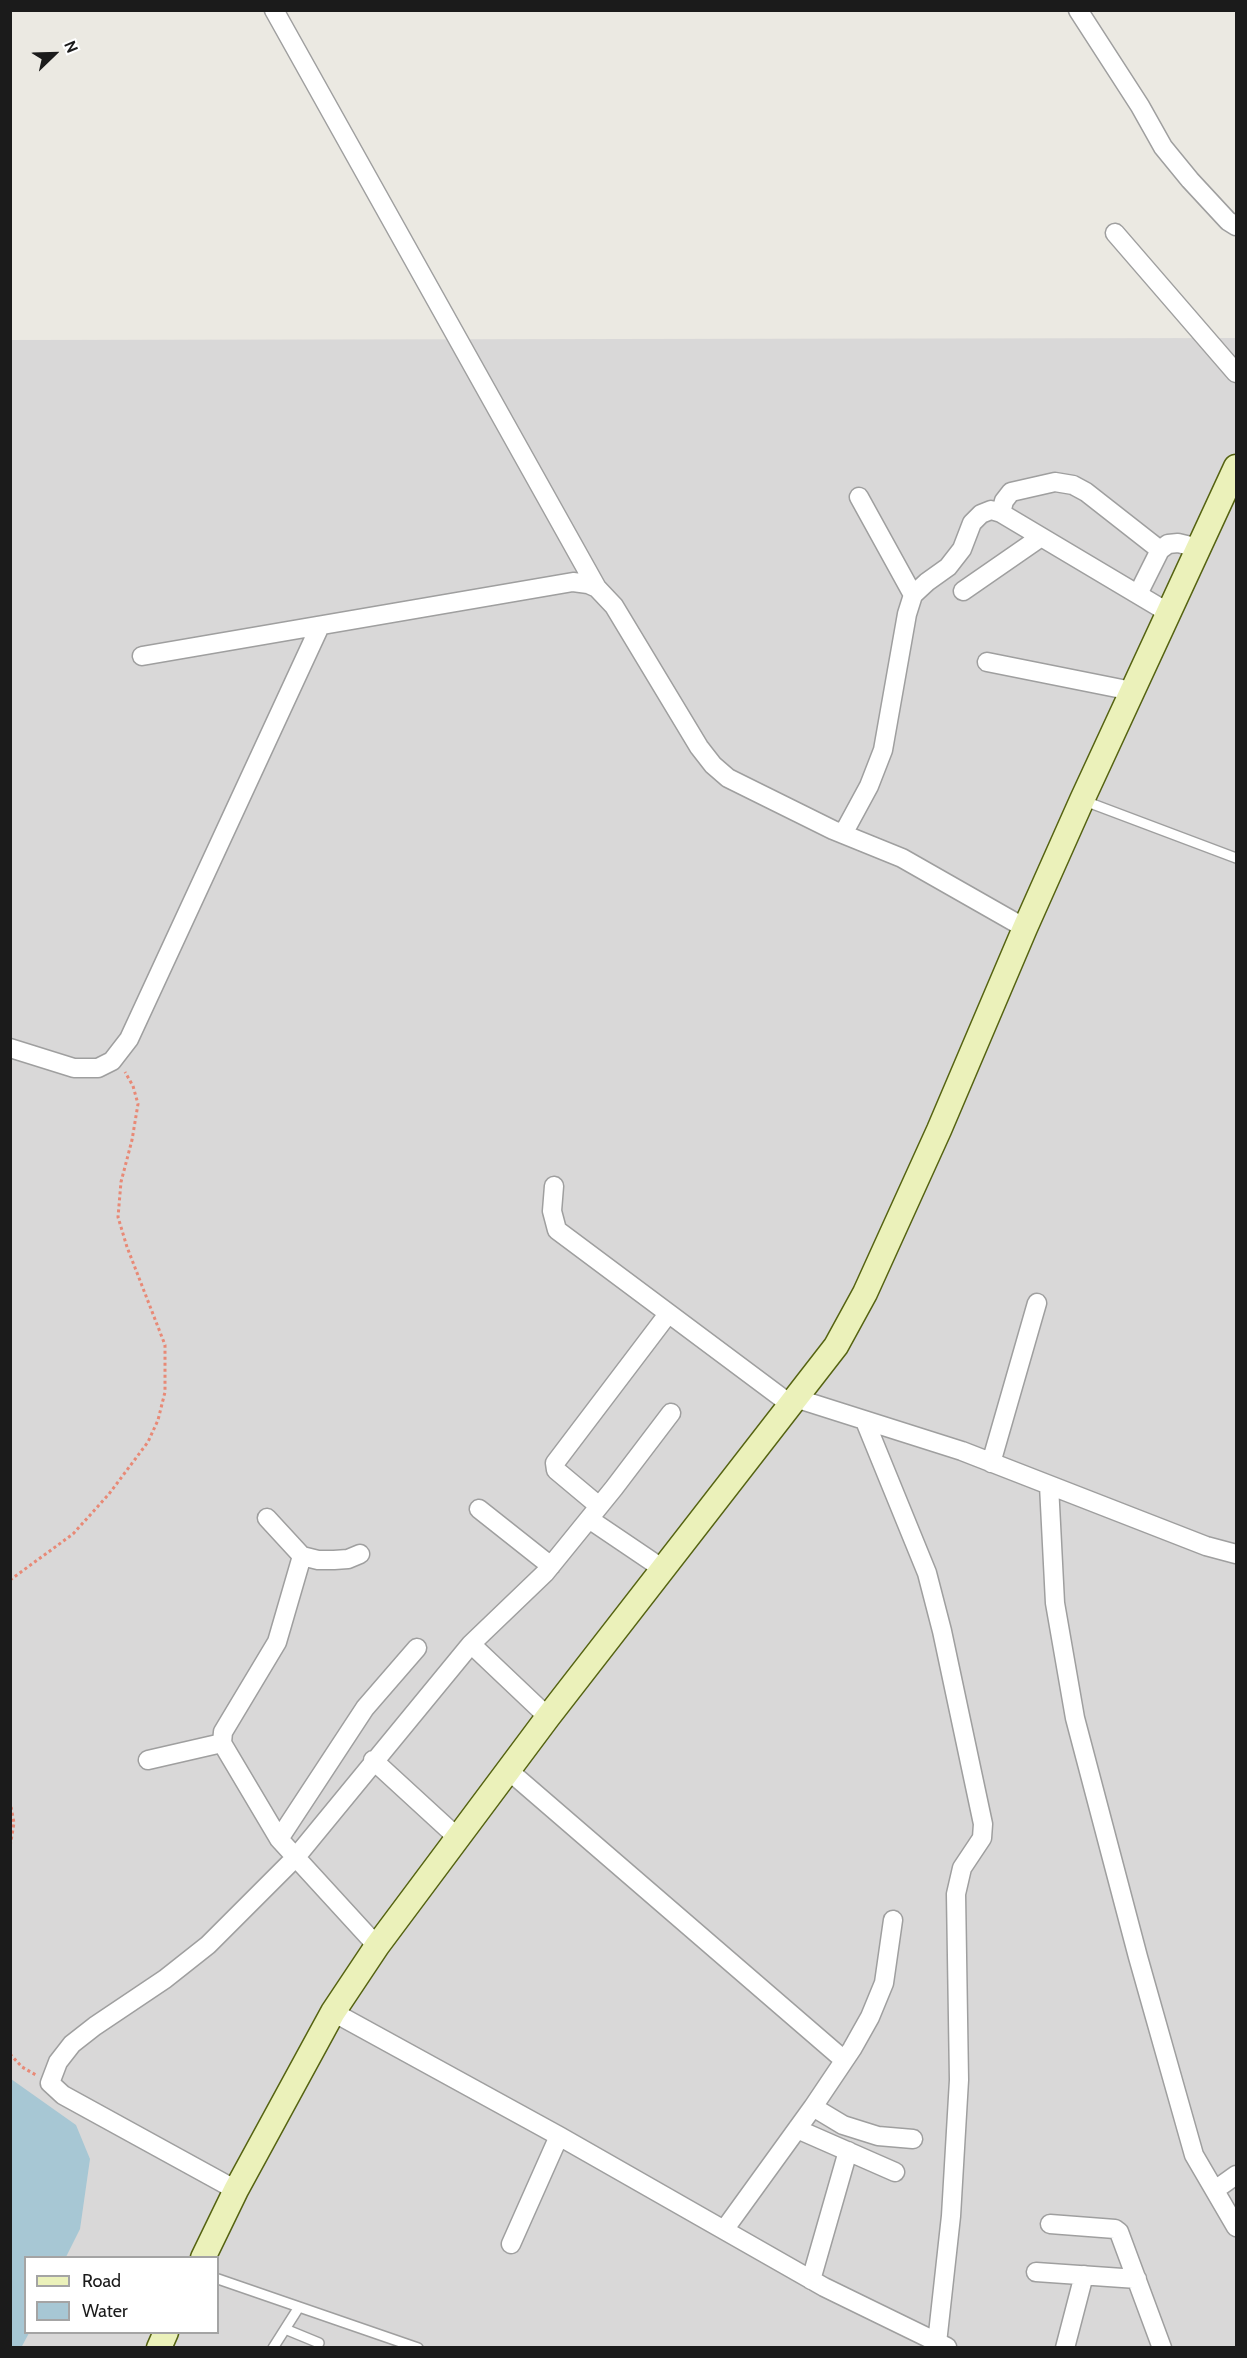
<!DOCTYPE html>
<style>
body{margin:0}
#map{position:relative;width:1247px;height:2358px;overflow:hidden;background:#ebe9e2;font-family:Cabin,sans-serif}
canvas{display:block}
.frame{position:absolute;inset:0;border:12px solid #1b1b1b;pointer-events:none}
.legend{position:absolute;left:24px;top:2256px;width:195px;height:78px;box-sizing:border-box;background:#fff;border:2px solid #a4a4a4;margin:0;padding:8px 10px;list-style:none;font-size:18px;color:#1b1b1b}
.legend li{display:flex;align-items:center;gap:12px;height:30px}
.legend b{width:30px;border:2px solid #a4a4a4}
.north{position:absolute;left:24px;top:24px;width:60px;height:60px;-webkit-text-stroke:4px #fff;paint-order:stroke;rotate:67deg;font-size:16px;font-weight:700;line-height:24px;text-align:center;color:#1b1b1b}
.north::after{content:'';display:block;margin:auto;width:21px;height:27px;background:#1b1b1b;clip-path:polygon(50% 0,100% 100%,50% 72%,0 100%)}
</style>
<div id="map">
<canvas width="1247" height="2358"></canvas>
<div class="frame"></div>
<ul class="legend">
<li><b style="height:8px;background:#ebf1ba"></b>Road</li>
<li><b style="height:16px;background:#a7c7d4"></b>Water</li>
</ul>
<div class="north">N</div>
</div>
<script>
const c = document.querySelector('canvas').getContext('2d');
c.lineJoin = 'round';
function paint(path, color) { c.fillStyle = color; c.fill(path, 'evenodd'); }
const toPath = rows => new Path2D(rows.map(r => 'M' + r).join(''));
function strokePath(path, color, width, dash) { c.strokeStyle = color; c.lineWidth = width; c.lineCap = dash ? 'butt' : 'round'; c.setLineDash(dash || []); c.stroke(path); }
paint(toPath([
 [1236,338,1236,2347,11,2347,10,340],
 [26,2258,218,2258,218,2332,26,2332]
]), '#d9d8d8');
paint(toPath([
 [11,2079,76,2125,90,2159,80,2229,66,2257,26,2258,26,2332,29,2333,21,2348,10,2347]
]), '#a7c7d4');
const lane = toPath([
 [1082,800,1236,858],
 [218,2279,418,2348],
 [285,2329,319,2343],
 [273,2348,299,2307]
]);
const street = toPath([
 [274,10,597,588],
 [1078,10,1140,106,1163,147,1190,180,1228,221,1236,226],
 [1115,233,1236,373],
 [859,497,913,595],
 [1001,513,1004,501,1011,492,1055,482,1073,485,1086,492,1160,550],
 [963,591,1041,537],
 [1138,594,1160,550,1168,544,1178,543,1199,548],
 [142,656,573,582,588,584,597,588,614,606,699,747,713,765,728,778,833,830,902,858,1025,928],
 [987,662,1132,691],
 [843,834,869,786,883,750,907,614,913,595,927,582,948,567,962,549,972,523,981,514,991,510,1001,513,1169,613],
 [10,1048,74,1068,98,1068,112,1061,129,1039,320,626],
 [554,1186,552,1211,557,1230,790,1404],
 [795,1398,962,1451,1206,1546,1236,1554],
 [865,1421,927,1573,942,1631,983,1824,982,1838,962,1868,956,1894,959,2080,951,2216,937,2343],
 [991,1463,1037,1303],
 [1049,1485,1055,1603,1075,1718,1138,1957,1194,2155,1236,2227],
 [599,1506,556,1470,555,1463,668,1314],
 [479,1509,551,1566],
 [267,1518,302,1556,318,1560,334,1560,348,1559,360,1554],
 [589,1519,663,1569],
 [302,1556,277,1642,223,1732,222,1743,279,1839,377,1946],
 [471,1644,548,1717],
 [148,1760,222,1743],
 [373,1760,458,1838],
 [508,1770,844,2060],
 [279,1839,365,1708,417,1648],
 [333,2012,559,2136,824,2287,947,2347],
 [813,2107,843,2125,878,2136,913,2139],
 [797,2129,895,2172],
 [236,2190,63,2095,50,2083,58,2062,72,2044,95,2026,165,1979,208,1945,296,1857,471,1644,545,1573,614,1488,671,1413],
 [1215,2190,1236,2175],
 [1050,2224,1115,2229,1119,2232,1162,2348],
 [724,2230,813,2107,852,2049,870,2017,884,1983,893,1920],
 [511,2244,559,2136],
 [1036,2272,1137,2279],
 [811,2280,848,2151],
 [1065,2348,1084,2275]
]);
const secondary = toPath([
 [203,2258,236,2190,333,2012,377,1946,548,1717,836,1346,865,1293,939,1130,1025,928,1082,800,1236,467],
 [159,2348,166,2332]
]);
strokePath(lane, '#9f9f9f', 12);
strokePath(street, '#9f9f9f', 21);
strokePath(secondary, '#556311', 27);
strokePath(toPath([
 [10,1580,73,1534,109,1494,148,1442,158,1420,165,1392,165,1345,127,1247,118,1217,121,1182,132,1140,138,1104,133,1086,125,1072],
 [10,1801,14,1823,10,1847],
 [10,2054,22,2067,36,2075]
]), '#e88976', 3, [3, 3]);
strokePath(lane, '#fff', 9);
strokePath(street, '#fff', 18);
strokePath(secondary, '#ebf1ba', 24);
</script>
